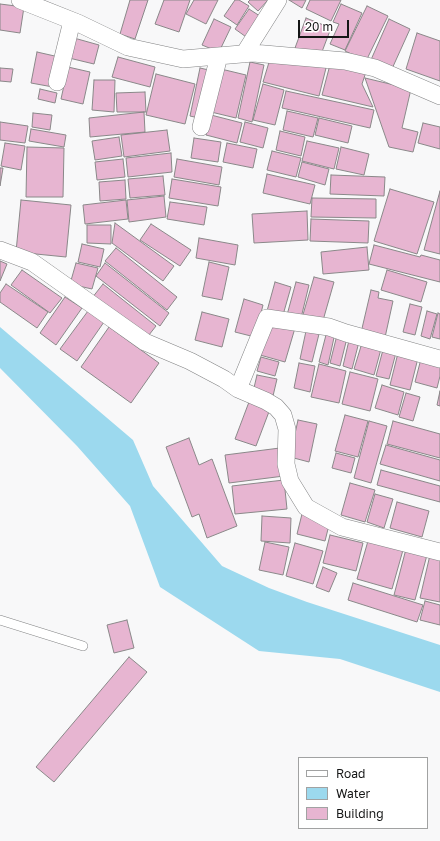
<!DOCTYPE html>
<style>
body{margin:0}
#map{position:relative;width:440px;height:841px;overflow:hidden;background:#f8f8f9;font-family:"Golos Text",sans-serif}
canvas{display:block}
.legend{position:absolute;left:298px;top:757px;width:130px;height:72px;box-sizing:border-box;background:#fff;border:1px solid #a1a2a2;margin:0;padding:5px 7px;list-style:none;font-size:12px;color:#151616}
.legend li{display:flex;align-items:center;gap:8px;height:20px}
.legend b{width:20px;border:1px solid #a1a2a2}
.scale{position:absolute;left:298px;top:20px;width:51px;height:18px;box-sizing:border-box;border:2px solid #151616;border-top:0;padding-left:5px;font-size:12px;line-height:14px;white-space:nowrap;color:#151616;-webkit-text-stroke:3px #fff;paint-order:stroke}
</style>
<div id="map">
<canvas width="440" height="841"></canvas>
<ul class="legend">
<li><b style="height:5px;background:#fff"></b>Road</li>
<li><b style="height:11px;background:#9cd9ee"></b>Water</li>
<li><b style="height:11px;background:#e7b5d1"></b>Building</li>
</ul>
<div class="scale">20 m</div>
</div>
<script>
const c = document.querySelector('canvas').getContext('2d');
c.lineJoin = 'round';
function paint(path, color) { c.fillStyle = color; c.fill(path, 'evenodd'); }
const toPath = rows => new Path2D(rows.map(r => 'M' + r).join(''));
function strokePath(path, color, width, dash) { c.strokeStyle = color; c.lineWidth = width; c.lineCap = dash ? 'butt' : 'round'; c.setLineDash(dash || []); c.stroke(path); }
paint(toPath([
 [0,327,133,440,153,486,222,566,269,588,307,602,440,645,440,692,340,659,259,651,160,587,130,506,77,446,0,368]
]), '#9cd9ee');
const building = toPath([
 [130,0,148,0,135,39,120,34,130,0],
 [164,0,190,0,179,32,155,24,164,0],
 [194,0,218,0,206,24,186,14,194,0],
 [235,0,239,0,249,6,237,25,224,16,235,0],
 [250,0,268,0,258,11,248,2,250,0],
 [289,0,306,0,302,8,289,0],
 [310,0,341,0,331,21,306,9,310,0],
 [0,4,24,7,20,33,0,30,0,4],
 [341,4,362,13,345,50,330,44,339,24,333,22,341,4],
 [367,6,388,16,366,61,345,51,367,6],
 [249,9,263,18,249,39,235,29,249,9],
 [306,18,331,28,320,57,295,48,306,18],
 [214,19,231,27,219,52,202,45,214,19],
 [389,19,410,29,391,71,370,62,389,19],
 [417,33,440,41,440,81,406,69,417,33],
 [74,38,99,45,94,64,69,58,74,38],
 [37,52,59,57,53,87,31,83,37,52],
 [118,57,155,67,150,87,112,77,118,57],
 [270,59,328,60,319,96,263,82,270,59],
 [331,61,366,72,362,84,373,107,322,95,331,61],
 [250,62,264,65,252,122,238,118,250,62],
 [68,67,90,72,83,104,61,99,68,67],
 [0,68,13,69,11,82,0,81,0,68],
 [200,68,213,71,203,119,190,116,200,68],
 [221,69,246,75,236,118,211,112,221,69],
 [156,74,195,84,185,124,146,115,156,74],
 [365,78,411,89,402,128,418,132,413,152,389,147,365,78],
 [94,80,115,80,114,112,92,110,94,80],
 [263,84,284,90,275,125,253,120,263,84],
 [40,89,57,93,55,103,38,99,40,89],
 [286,91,374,110,370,128,282,108,286,91],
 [145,92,146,112,117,112,116,93,145,92],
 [287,111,318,118,313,137,283,130,287,111],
 [144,112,145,132,90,137,89,118,144,112],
 [33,113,52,115,50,130,32,127,33,113],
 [211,115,242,123,237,143,206,135,211,115],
 [319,118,352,126,348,143,315,135,319,118],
 [0,122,28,126,25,143,0,140,0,122],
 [245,122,268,128,263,148,240,142,245,122],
 [423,123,440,127,440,149,418,143,423,123],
 [31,129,66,135,64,147,29,141,31,129],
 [167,130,170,151,124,157,121,135,167,130],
 [280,131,305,137,301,156,276,150,280,131],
 [119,137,122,156,95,160,92,141,119,137],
 [194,138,221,142,218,162,191,158,194,138],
 [307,141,339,148,334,169,302,161,307,141],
 [5,143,25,146,21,170,1,166,5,143],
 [227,143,257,149,253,168,223,162,227,143],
 [27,147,64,148,63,197,26,197,27,147],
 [341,147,369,154,364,175,336,169,341,147],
 [272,151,301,158,296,177,267,170,272,151],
 [171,153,172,172,128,177,126,158,171,153],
 [123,159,125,177,97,180,95,162,123,159],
 [177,159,222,167,219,185,174,177,177,159],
 [302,162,329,169,325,185,298,177,302,162],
 [0,168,3,168,0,186,0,168],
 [267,174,315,185,310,204,263,193,267,174],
 [331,175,385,177,384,196,330,194,331,175],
 [163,176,165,195,130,198,128,179,163,176],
 [172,179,221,187,218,206,169,198,172,179],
 [125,180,126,199,100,201,99,182,125,180],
 [390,189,434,202,417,254,374,241,390,189],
 [440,191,440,254,424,250,440,191],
 [164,196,166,217,129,222,127,200,164,196],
 [312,198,376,199,376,218,311,217,312,198],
 [21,200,71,205,66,257,16,252,21,200],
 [126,200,128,219,85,224,83,205,126,200],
 [170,202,207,207,204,225,167,219,170,202],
 [307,211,308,240,254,243,252,214,307,211],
 [311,219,369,221,368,243,310,241,311,219],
 [115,223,174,266,163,281,112,243,115,223],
 [151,224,191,250,180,266,140,240,151,224],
 [87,225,111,225,111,244,87,243,87,225],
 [199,238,238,245,235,265,196,258,199,238],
 [82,244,104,249,100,267,78,262,82,244],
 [374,245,420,257,421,255,440,260,440,282,369,264,374,245],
 [367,247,369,270,323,274,321,252,367,247],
 [116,248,177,297,167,310,105,261,116,248],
 [0,261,7,264,0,281,0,261],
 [209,262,229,267,222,300,202,296,209,262],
 [76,263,98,268,92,289,70,284,76,263],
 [105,263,169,313,160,326,96,276,105,263],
 [22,270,62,298,50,313,11,285,22,270],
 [387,270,427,282,421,302,381,290,387,270],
 [314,277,334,282,322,324,302,318,314,277],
 [275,282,291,287,283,315,267,311,275,282],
 [296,282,309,285,301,318,287,315,296,282],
 [6,284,48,312,37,328,0,302,0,293,6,284],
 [103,284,156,326,145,340,92,298,103,284],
 [371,290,379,292,378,298,393,301,384,342,360,337,371,290],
 [65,297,82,308,56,345,40,333,65,297],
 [244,299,263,305,255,337,235,332,244,299],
 [410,304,422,307,415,335,403,332,410,304],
 [88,311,104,322,77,361,60,349,88,311],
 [427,311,437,314,430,339,421,336,427,311],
 [202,312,229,319,222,347,195,340,202,312],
 [438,313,440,314,440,339,432,337,438,313],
 [271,320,295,328,285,362,260,355,271,320],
 [109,327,159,363,131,403,81,367,109,327],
 [306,331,319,334,312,362,300,359,306,331],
 [327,331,335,333,328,365,319,362,327,331],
 [338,331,348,334,340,366,330,363,338,331],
 [350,336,360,338,352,369,343,366,350,336],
 [362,343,381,349,374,375,354,369,362,343],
 [384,346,397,349,389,379,376,376,384,346],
 [399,349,419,354,410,390,390,385,399,349],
 [422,355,440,360,440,376,437,388,415,382,422,355],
 [261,357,279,362,275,376,257,371,261,357],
 [299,363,315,366,310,392,294,388,299,363],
 [319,364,346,371,339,403,311,397,319,364],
 [350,372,378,379,370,411,342,404,350,372],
 [257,375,277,379,273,396,253,392,257,375],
 [382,385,404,392,398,415,375,408,382,385],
 [440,391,440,406,437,405,440,391],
 [406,393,420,397,413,421,399,417,406,393],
 [249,402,270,409,256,446,235,439,249,402],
 [345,415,368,421,358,457,335,451,345,415],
 [298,420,317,424,309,462,290,457,298,420],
 [369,421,387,426,371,483,354,478,369,421],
 [393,421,440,434,440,458,387,444,393,421],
 [189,438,199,465,212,459,237,526,207,538,199,514,192,517,166,447,189,438],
 [386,445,440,460,440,481,380,464,386,445],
 [280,448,284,476,229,483,225,455,280,448],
 [336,453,355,458,351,473,332,468,336,453],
 [381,470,440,486,440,502,377,485,381,470],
 [284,480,287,509,235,514,232,486,284,480],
 [350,483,375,490,365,522,341,515,350,483],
 [375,494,393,499,384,528,367,522,375,494],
 [397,502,429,511,422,537,390,528,397,502],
 [302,514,330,521,325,541,297,534,302,514],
 [262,516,291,518,290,543,261,541,262,516],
 [330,535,363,543,356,571,323,563,330,535],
 [368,541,403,550,392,589,357,579,368,541],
 [265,542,289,547,283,575,259,570,265,542],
 [295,543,323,551,313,584,286,576,295,543],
 [406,549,427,555,415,600,394,595,406,549],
 [430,555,440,558,440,602,420,598,430,555],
 [323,567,337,573,329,592,316,587,323,567],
 [353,583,423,605,417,622,348,600,353,583],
 [425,601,440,605,440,625,420,620,425,601],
 [127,620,134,648,114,653,107,625,127,620],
 [129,657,147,672,54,782,36,767,129,657]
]);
paint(building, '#e7b5d1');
strokePath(building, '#8a8889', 1);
const service = toPath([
 [0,620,83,646]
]);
const minor = toPath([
 [20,0,78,23,128,47,183,59,253,53,345,61,375,68,440,96],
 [244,54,278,0],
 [57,82,72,21],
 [201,127,219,56],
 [0,250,32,262,145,342,190,361,224,379,238,389,266,401,276,407,283,415,287,429,286,464,290,481,306,507,342,527,440,552],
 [238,389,267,318,329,327,346,333,440,359]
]);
strokePath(service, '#828384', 10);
strokePath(minor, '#828384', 18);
strokePath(service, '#fff', 9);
strokePath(minor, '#fff', 17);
</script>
